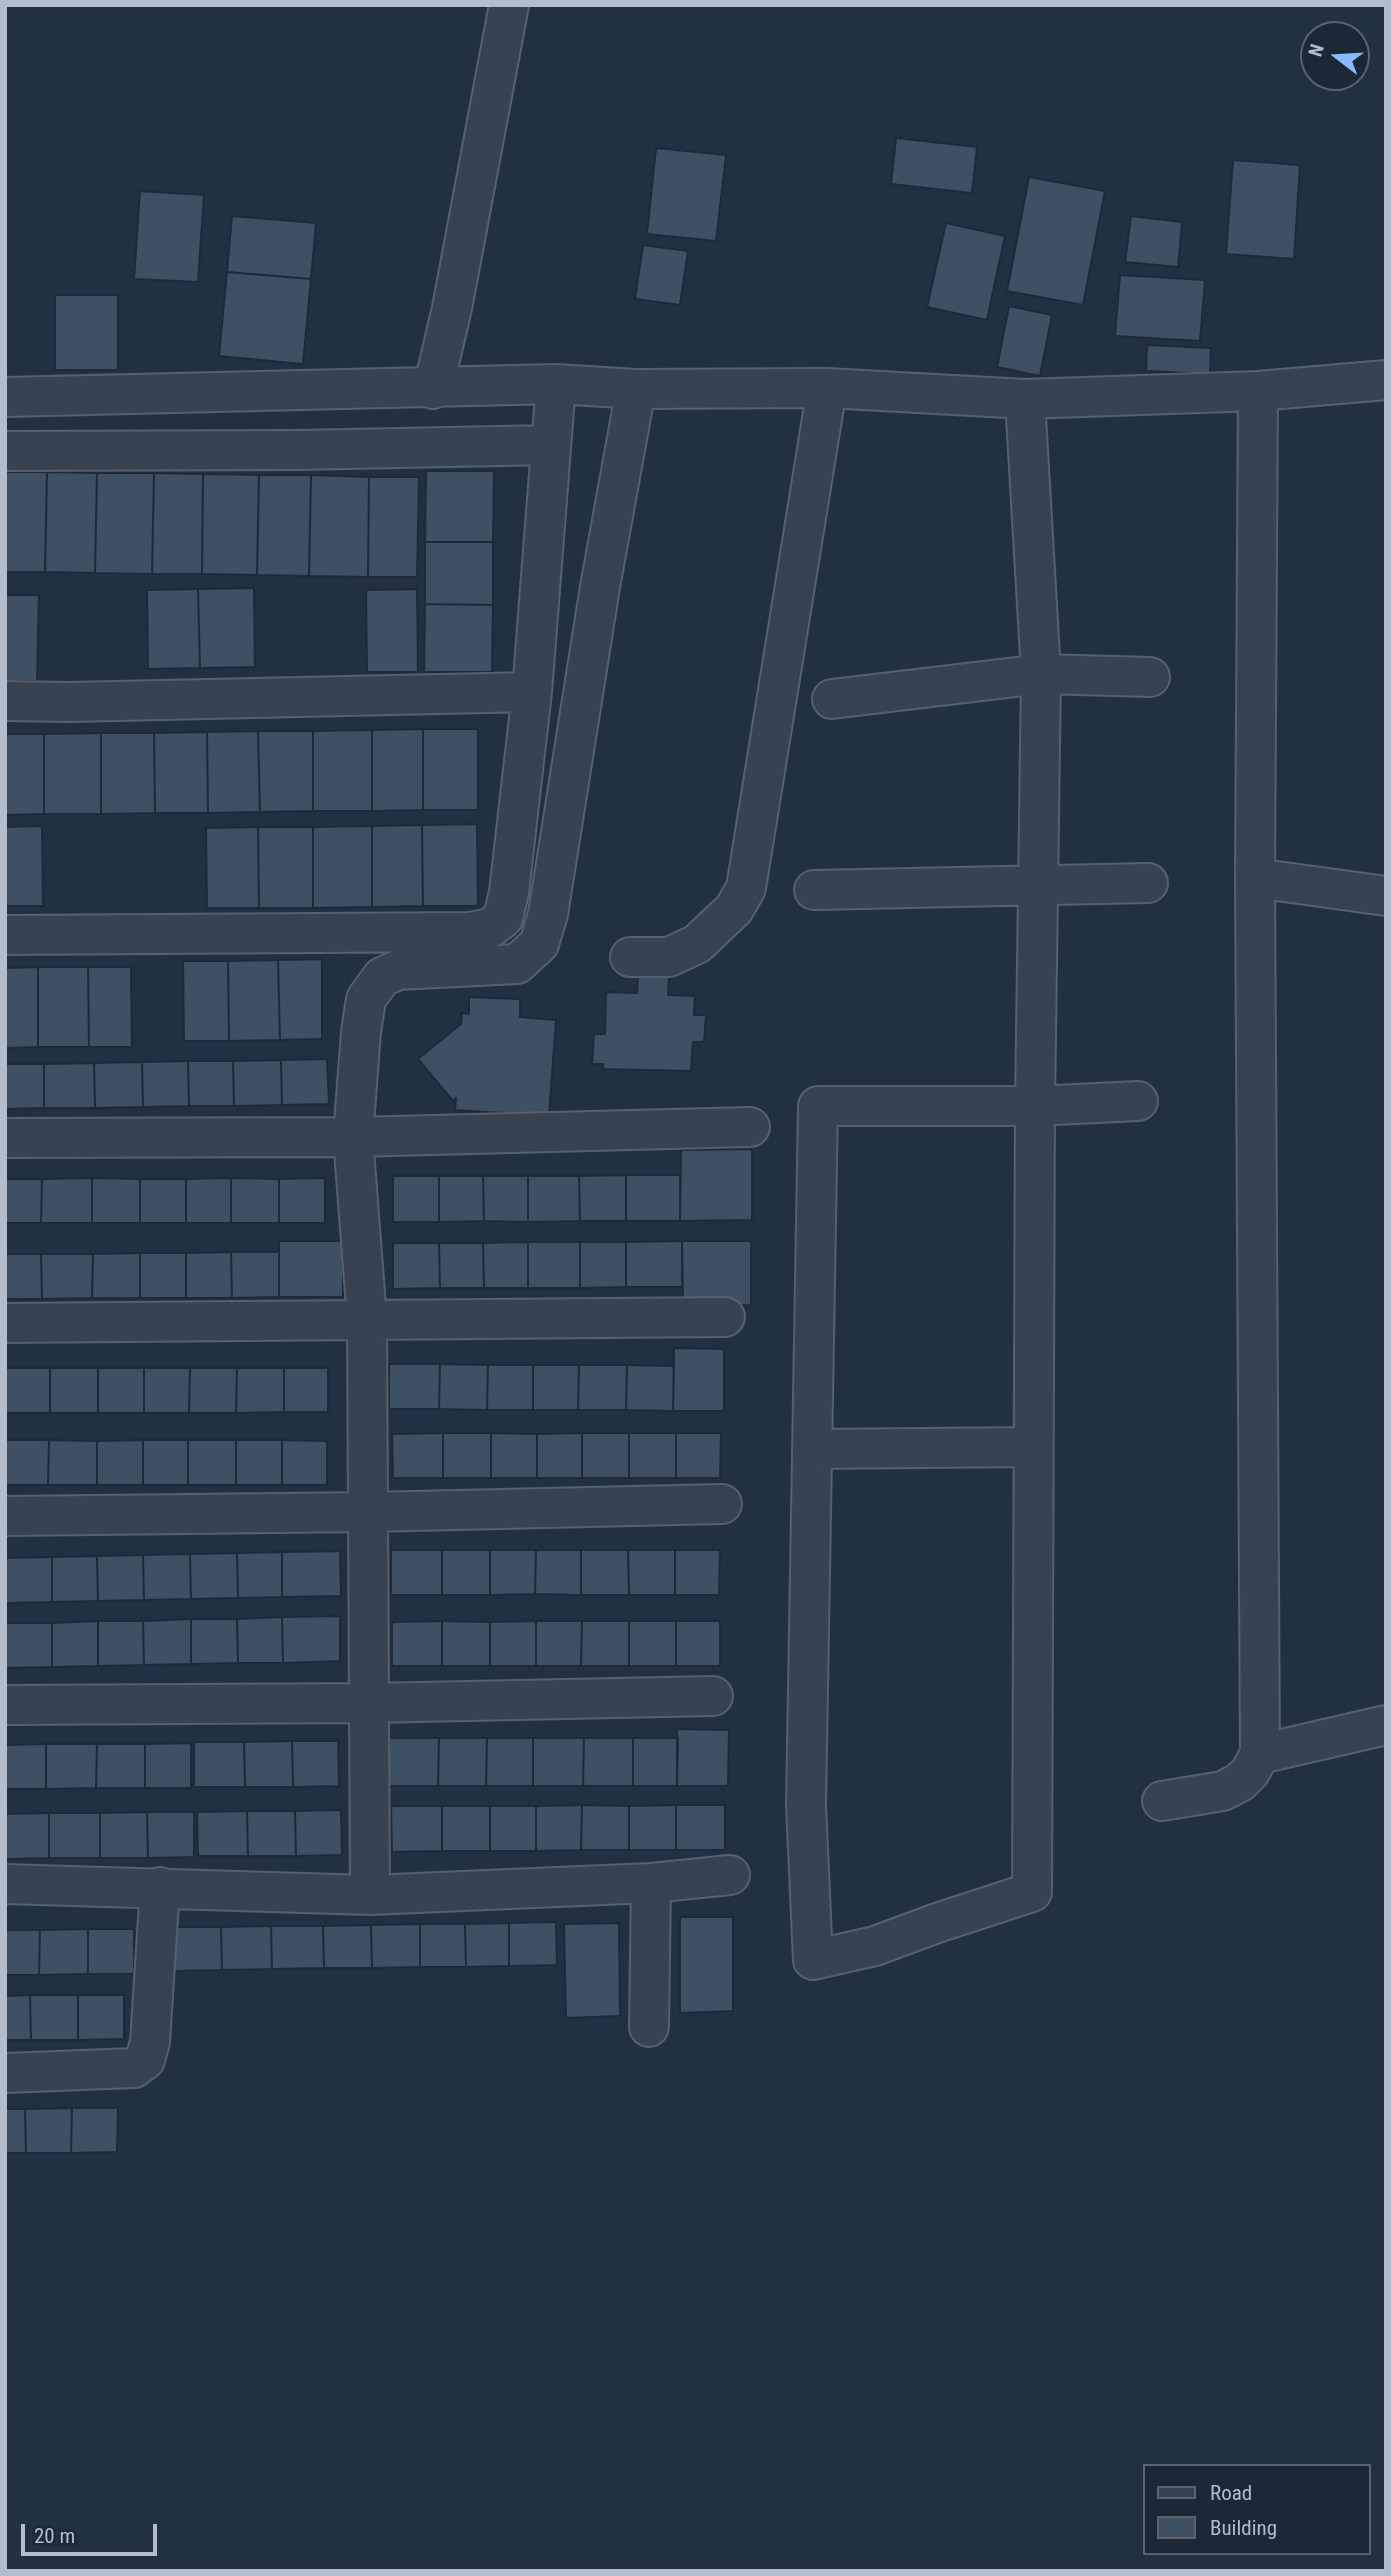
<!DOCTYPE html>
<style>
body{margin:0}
#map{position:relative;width:1391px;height:2576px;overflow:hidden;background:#223141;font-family:"Roboto Condensed",sans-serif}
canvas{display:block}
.frame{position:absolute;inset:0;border:7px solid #b3becc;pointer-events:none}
.legend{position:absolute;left:1143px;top:2464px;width:228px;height:91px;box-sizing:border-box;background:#1c2836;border:2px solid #586472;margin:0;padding:9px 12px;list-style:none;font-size:21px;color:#b3becc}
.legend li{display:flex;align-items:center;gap:14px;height:35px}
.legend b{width:35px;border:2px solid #586472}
.north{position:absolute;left:1300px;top:21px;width:70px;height:70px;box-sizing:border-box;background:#1c2836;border:2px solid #586472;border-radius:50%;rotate:287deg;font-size:19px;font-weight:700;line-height:28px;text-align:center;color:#b3becc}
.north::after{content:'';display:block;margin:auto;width:24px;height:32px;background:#85bbff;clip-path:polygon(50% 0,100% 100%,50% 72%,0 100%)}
.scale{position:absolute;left:21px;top:2524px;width:136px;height:32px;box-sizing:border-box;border:4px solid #b3becc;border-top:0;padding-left:9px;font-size:21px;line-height:24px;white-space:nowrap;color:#b3becc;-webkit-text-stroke:5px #1c2836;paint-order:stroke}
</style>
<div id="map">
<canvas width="1391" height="2576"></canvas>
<div class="frame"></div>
<ul class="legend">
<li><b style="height:9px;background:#374351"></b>Road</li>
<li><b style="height:19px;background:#3e5061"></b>Building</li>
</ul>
<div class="north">N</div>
<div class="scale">20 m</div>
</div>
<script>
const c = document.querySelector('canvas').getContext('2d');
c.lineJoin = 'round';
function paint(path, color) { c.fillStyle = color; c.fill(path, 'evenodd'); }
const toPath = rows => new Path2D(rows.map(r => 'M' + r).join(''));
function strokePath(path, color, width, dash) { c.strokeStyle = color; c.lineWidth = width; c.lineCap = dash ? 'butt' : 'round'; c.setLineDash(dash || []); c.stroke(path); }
const building = toPath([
 [896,138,977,147,972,193,891,184,896,138],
 [656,148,726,155,716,241,647,234,656,148],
 [1233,160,1300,165,1294,259,1226,254,1233,160],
 [1029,177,1105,191,1083,305,1007,291,1029,177],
 [140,191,204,195,198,282,134,279,140,191],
 [232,216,316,223,311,279,227,272,232,216],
 [1131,216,1182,222,1178,267,1125,262,1131,216],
 [946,223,1005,236,987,320,927,307,946,223],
 [643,245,688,251,680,305,635,299,643,245],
 [227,272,311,279,303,364,219,356,227,272],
 [1120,275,1205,280,1200,341,1115,336,1120,275],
 [55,295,118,295,118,370,55,370,55,295],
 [1009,306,1052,315,1040,376,997,367,1009,306],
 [1147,345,1211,348,1210,374,1146,371,1147,345],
 [426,471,494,471,493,542,425,542,426,471],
 [5,472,47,472,45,572,5,572,5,472],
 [47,472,97,473,95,573,45,572,47,472],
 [97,473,154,473,152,574,95,573,97,473],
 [154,473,203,474,202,574,152,574,154,473],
 [203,474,259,475,257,575,202,574,203,474],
 [259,475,311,475,309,576,257,575,259,475],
 [311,475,369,477,368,577,309,576,311,475],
 [369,477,419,477,417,577,368,577,369,477],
 [425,542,493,542,493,605,425,604,425,542],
 [254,588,255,667,200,668,198,589,254,588],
 [198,589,200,668,148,669,147,590,198,589],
 [417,589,418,672,367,672,366,590,417,589],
 [5,595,39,595,37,681,5,681,5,595],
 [425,604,493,605,492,672,424,672,425,604],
 [423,729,423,810,372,811,372,730,423,729],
 [423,729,478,729,478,810,423,810,423,729],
 [372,730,372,811,313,811,313,731,372,730],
 [258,731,260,812,208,813,207,732,258,731],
 [258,731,313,731,313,811,260,812,258,731],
 [207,732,208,813,155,813,154,733,207,732],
 [101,733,101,814,44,814,44,734,101,733],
 [101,733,154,733,155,813,101,814,101,733],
 [5,734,44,734,44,814,5,815,5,734],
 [477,824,478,906,423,906,422,825,477,824],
 [422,825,423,906,372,907,372,826,422,825],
 [42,826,43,906,5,906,5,827,42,826],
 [372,826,372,907,313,908,313,827,372,826],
 [258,827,313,827,313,908,259,908,258,827],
 [258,827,259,908,207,908,206,828,258,827],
 [322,959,322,1039,280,1040,278,960,322,959],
 [278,960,280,1040,229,1041,228,961,278,960],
 [183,961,228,961,229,1041,184,1041,183,961],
 [38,967,88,967,89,1047,38,1047,38,967],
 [38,967,38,1047,5,1048,5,968,38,967],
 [88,967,131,967,132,1047,89,1047,88,967],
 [638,976,669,977,668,995,695,996,694,1015,706,1015,704,1042,693,1042,691,1071,603,1069,603,1064,592,1064,594,1034,605,1034,606,992,637,993,638,976],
 [469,997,520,999,520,1017,556,1020,549,1116,455,1110,456,1098,453,1101,418,1059,461,1024,462,1013,469,1014,469,997],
 [327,1059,329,1104,282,1105,281,1060,327,1059],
 [281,1060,282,1105,234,1106,233,1061,281,1060],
 [188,1061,189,1106,143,1107,142,1062,188,1061],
 [188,1061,233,1061,234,1106,189,1106,188,1061],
 [142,1062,143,1107,95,1108,94,1063,142,1062],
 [94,1063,95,1108,44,1108,44,1064,94,1063],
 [5,1064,44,1064,44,1108,5,1109,5,1064],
 [752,1149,752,1220,680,1221,681,1150,752,1149],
 [626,1175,626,1221,580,1221,579,1176,626,1175],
 [626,1175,680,1175,680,1221,626,1221,626,1175],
 [393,1176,439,1176,439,1222,393,1222,393,1176],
 [439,1176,483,1176,484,1221,439,1222,439,1176],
 [483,1176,528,1176,528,1222,484,1221,483,1176],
 [528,1176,579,1176,580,1221,528,1222,528,1176],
 [92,1178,92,1223,41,1223,42,1179,92,1178],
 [92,1178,140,1179,140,1223,92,1223,92,1178],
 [231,1178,231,1223,186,1223,186,1179,231,1178],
 [231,1178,279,1179,279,1223,231,1223,231,1178],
 [325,1178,325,1223,279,1223,279,1179,325,1178],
 [5,1179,42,1179,41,1223,5,1223,5,1179],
 [140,1179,186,1179,186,1223,140,1223,140,1179],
 [279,1241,343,1241,343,1297,279,1297,279,1241],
 [682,1241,682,1287,626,1287,626,1242,682,1241],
 [682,1241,751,1241,751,1305,683,1306,682,1241],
 [528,1242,528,1288,484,1288,483,1243,528,1242],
 [528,1242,580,1242,580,1288,528,1288,528,1242],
 [580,1242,626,1242,626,1287,580,1288,580,1242],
 [393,1243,439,1243,440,1288,393,1289,393,1243],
 [439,1243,483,1243,484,1288,440,1288,439,1243],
 [231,1252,232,1298,186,1298,186,1253,231,1252],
 [231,1252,279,1252,279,1297,232,1298,231,1252],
 [140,1253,140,1298,92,1298,93,1254,140,1253],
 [140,1253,186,1253,186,1298,140,1298,140,1253],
 [5,1254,41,1254,42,1299,5,1299,5,1254],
 [41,1254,93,1254,92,1298,42,1299,41,1254],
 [674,1348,724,1349,724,1411,673,1411,674,1348],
 [389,1364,440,1364,439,1409,389,1409,389,1364],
 [440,1364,488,1365,487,1410,439,1409,440,1364],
 [488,1365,533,1365,533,1410,487,1410,488,1365],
 [533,1365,579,1365,578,1410,533,1410,533,1365],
 [579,1365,627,1365,626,1410,578,1410,579,1365],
 [627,1365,674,1366,673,1411,626,1410,627,1365],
 [5,1368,50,1368,50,1413,5,1413,5,1368],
 [50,1368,98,1368,98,1413,50,1413,50,1368],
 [98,1368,144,1368,144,1413,98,1413,98,1368],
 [144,1368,190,1368,189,1413,144,1413,144,1368],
 [190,1368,237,1368,236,1413,189,1413,190,1368],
 [237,1368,284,1368,284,1412,236,1413,237,1368],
 [284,1368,328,1368,328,1412,284,1412,284,1368],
 [443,1433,443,1478,393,1478,392,1434,443,1433],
 [443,1433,491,1433,491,1478,443,1478,443,1433],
 [491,1433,537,1434,537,1478,491,1478,491,1433],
 [582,1433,582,1478,537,1478,537,1434,582,1433],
 [582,1433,629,1433,629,1478,582,1478,582,1433],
 [629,1433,676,1433,676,1478,629,1478,629,1433],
 [676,1433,721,1433,720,1478,676,1478,676,1433],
 [5,1440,49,1440,48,1485,5,1485,5,1440],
 [49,1440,97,1441,97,1485,48,1485,49,1440],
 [143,1440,143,1485,97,1485,97,1441,143,1440],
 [143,1440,188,1440,188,1485,143,1485,143,1440],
 [188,1440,236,1440,236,1485,188,1485,188,1440],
 [236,1440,282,1440,282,1485,236,1485,236,1440],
 [282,1440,327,1441,327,1485,282,1485,282,1440],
 [391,1550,442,1550,442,1595,391,1595,391,1550],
 [442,1550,490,1550,490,1595,442,1595,442,1550],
 [490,1550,536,1550,535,1594,490,1595,490,1550],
 [536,1550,581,1550,581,1595,535,1594,536,1550],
 [581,1550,628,1550,629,1595,581,1595,581,1550],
 [628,1550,675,1550,675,1595,629,1595,628,1550],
 [675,1550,720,1550,719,1595,675,1595,675,1550],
 [340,1551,341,1596,282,1597,282,1552,340,1551],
 [282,1552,282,1597,238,1598,237,1553,282,1552],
 [237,1553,238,1598,191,1599,190,1554,237,1553],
 [190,1554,191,1599,144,1600,143,1555,190,1554],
 [143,1555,144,1600,98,1601,97,1556,143,1555],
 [97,1556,98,1601,52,1602,52,1557,97,1556],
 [52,1557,52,1602,5,1603,5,1558,52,1557],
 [340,1616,340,1661,283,1663,282,1617,340,1616],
 [282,1617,283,1663,238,1663,237,1619,282,1617],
 [191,1619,191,1664,144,1665,143,1621,191,1619],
 [191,1619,237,1619,238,1663,191,1664,191,1619],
 [98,1621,98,1666,52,1667,52,1623,98,1621],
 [98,1621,143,1621,144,1665,98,1666,98,1621],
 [442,1621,442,1666,392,1666,392,1622,442,1621],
 [442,1621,490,1622,490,1666,442,1666,442,1621],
 [536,1621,536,1666,490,1666,490,1622,536,1621],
 [536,1621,582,1621,581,1666,536,1666,536,1621],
 [582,1621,629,1621,629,1666,581,1666,582,1621],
 [629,1621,676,1621,676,1666,629,1666,629,1621],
 [676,1621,720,1621,720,1666,676,1666,676,1621],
 [5,1623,52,1623,52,1667,5,1668,5,1623],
 [677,1729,729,1730,728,1786,677,1786,677,1729],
 [388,1738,439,1738,438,1786,388,1786,388,1738],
 [439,1738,487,1738,486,1786,438,1786,439,1738],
 [487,1738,533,1738,533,1786,486,1786,487,1738],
 [533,1738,584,1738,583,1786,533,1786,533,1738],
 [584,1738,633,1738,633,1786,583,1786,584,1738],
 [633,1738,678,1738,677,1786,633,1786,633,1738],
 [292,1741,293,1787,245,1787,244,1742,292,1741],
 [292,1741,338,1741,339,1786,293,1787,292,1741],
 [194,1742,244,1742,245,1787,194,1787,194,1742],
 [191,1743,191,1788,145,1788,145,1744,191,1743],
 [46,1744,46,1789,5,1789,5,1745,46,1744],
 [46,1744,97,1744,96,1788,46,1789,46,1744],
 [97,1744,145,1744,145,1788,96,1788,97,1744],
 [582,1805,581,1850,536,1851,536,1806,582,1805],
 [582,1805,629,1806,629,1850,581,1850,582,1805],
 [676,1805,676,1850,629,1850,629,1806,676,1805],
 [676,1805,725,1805,725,1850,676,1850,676,1805],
 [391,1806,442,1806,442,1851,392,1852,391,1806],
 [442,1806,490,1806,490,1851,442,1851,442,1806],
 [490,1806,536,1806,536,1851,490,1851,490,1806],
 [341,1810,342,1855,296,1856,295,1811,341,1810],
 [247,1811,295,1811,296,1856,248,1856,247,1811],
 [247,1811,248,1856,198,1856,197,1812,247,1811],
 [147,1812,148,1858,100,1858,100,1813,147,1812],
 [147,1812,194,1812,194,1857,148,1858,147,1812],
 [49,1813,49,1858,5,1859,5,1814,49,1813],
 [49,1813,100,1813,100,1858,49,1858,49,1813],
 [680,1917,733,1917,733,2011,680,2013,680,1917],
 [556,1922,557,1965,509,1966,509,1923,556,1922],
 [509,1923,509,1966,466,1967,465,1924,509,1923],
 [619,1923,620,2016,566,2018,564,1924,619,1923],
 [420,1924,420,1967,372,1968,371,1925,420,1924],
 [420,1924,465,1924,466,1967,420,1967,420,1924],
 [371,1925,372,1968,324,1968,323,1926,371,1925],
 [271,1926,272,1969,222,1970,221,1927,271,1926],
 [271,1926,323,1926,324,1968,272,1969,271,1926],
 [172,1927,221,1927,222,1970,172,1971,172,1927],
 [88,1929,88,1974,39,1975,40,1930,88,1929],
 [88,1929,134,1929,134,1974,88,1974,88,1929],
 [5,1930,40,1930,39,1975,5,1975,5,1930],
 [30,1995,31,2040,5,2040,5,1996,30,1995],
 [30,1995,78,1995,78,2040,31,2040,30,1995],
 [78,1995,124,1995,124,2039,78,2040,78,1995],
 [72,2108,118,2108,117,2152,71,2153,72,2108],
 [72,2108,71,2153,26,2153,25,2109,72,2108],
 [5,2109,25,2109,26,2153,5,2153,5,2109]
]);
paint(building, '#3e5061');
strokePath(building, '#1e2a38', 2);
const minor = toPath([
 [433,389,452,308,509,5],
 [5,397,556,384,636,389,827,388,1025,399,1258,391,1386,380],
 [1025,399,1041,674,1035,1106,1032,1892,937,1923,875,1946,813,1960,806,1805,818,1106,1035,1106,1138,1101],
 [5,451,297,450,551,445],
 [832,699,1041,674,1150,677],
 [5,701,69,702,532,692],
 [1255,878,1386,896],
 [814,890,1148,883],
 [5,935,470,932,490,928,503,918,509,892,532,692,556,384],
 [630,957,669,957,697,944,734,909,746,888,827,388],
 [5,1138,353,1137,750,1127],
 [5,1323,725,1317],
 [812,1449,1033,1447],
 [5,1516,368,1512,722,1504],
 [5,1705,370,1703,713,1696],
 [1260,1754,1386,1725],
 [1162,1801,1223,1791,1240,1782,1250,1772,1260,1754,1255,878,1258,391],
 [5,1884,370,1895,651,1883,730,1875],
 [370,1895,367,1320,353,1137,361,1032,366,999,382,977,398,970,517,964,539,944,548,914,600,587,636,389],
 [649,2027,651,1883],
 [5,2073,134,2068,145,2060,150,2042,160,1887]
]);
strokePath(minor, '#55616f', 42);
strokePath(minor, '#374351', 38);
</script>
